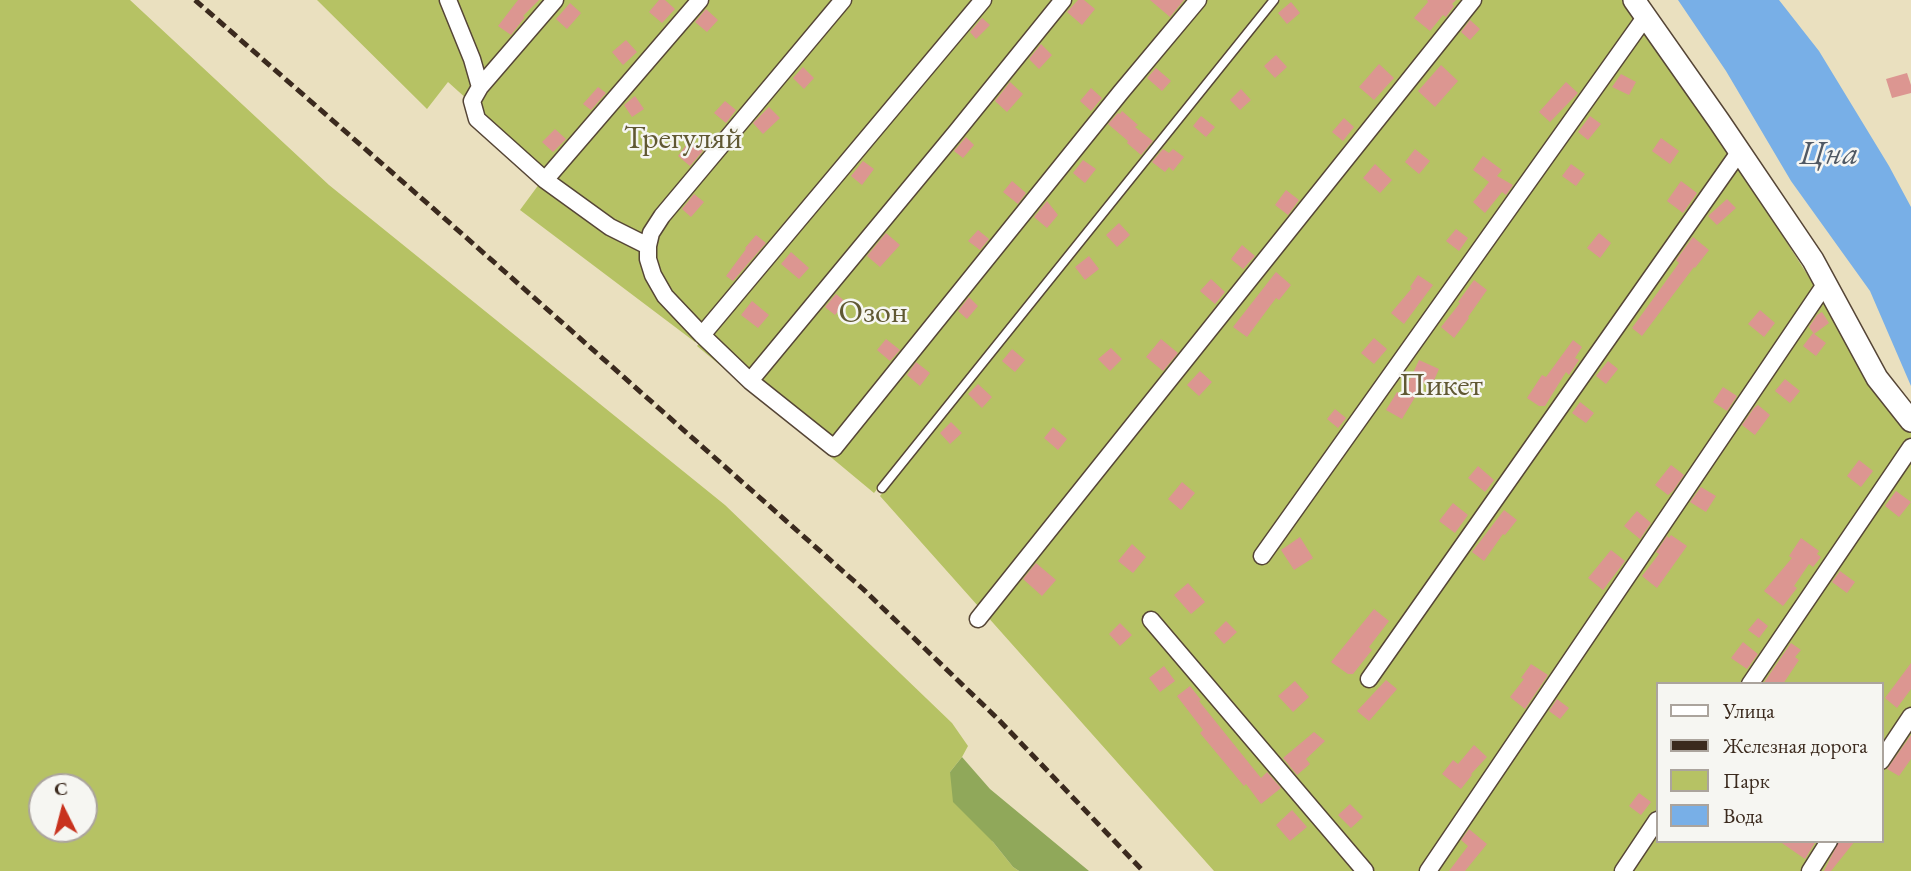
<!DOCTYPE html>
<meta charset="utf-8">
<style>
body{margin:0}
#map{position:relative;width:1911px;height:871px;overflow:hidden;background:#eae0bf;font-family:"EB Garamond",serif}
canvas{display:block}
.legend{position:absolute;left:1656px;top:682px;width:228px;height:161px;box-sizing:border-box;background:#f6f6f2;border:2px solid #aba49d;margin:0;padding:9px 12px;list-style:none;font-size:21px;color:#3b2a1e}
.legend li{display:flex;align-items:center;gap:14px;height:35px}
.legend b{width:35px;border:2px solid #aba49d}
.north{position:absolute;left:28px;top:773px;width:70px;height:70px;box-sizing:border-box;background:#f6f6f2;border:2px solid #aba49d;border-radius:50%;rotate:354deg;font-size:19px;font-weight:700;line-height:28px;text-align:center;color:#3b2a1e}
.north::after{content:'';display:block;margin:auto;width:24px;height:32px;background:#c8321e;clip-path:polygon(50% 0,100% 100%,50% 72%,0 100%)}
</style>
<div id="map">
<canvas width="1911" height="871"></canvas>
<ul class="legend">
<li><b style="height:9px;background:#fff"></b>Улица</li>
<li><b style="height:9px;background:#3b2a1e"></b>Железная дорога</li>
<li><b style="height:19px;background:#b6c264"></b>Парк</li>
<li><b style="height:19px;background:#78afe7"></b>Вода</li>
</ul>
<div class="north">С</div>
</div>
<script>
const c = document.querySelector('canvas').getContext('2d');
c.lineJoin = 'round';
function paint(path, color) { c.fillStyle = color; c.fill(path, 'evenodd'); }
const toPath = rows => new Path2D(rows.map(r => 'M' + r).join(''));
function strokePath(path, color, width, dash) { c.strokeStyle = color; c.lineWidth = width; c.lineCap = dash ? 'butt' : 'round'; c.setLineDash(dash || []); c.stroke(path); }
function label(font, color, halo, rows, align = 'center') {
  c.font = font + ' "EB Garamond",serif'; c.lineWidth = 5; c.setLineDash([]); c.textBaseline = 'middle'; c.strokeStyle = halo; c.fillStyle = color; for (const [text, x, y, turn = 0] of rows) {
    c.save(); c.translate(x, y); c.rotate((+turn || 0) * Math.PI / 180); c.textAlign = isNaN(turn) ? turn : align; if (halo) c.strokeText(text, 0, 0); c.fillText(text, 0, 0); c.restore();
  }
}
paint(toPath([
 [0,0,130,0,329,185,725,505,952,723,968,746,962,757,950,772,993,842,1013,867,1019,871,0,871],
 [42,787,84,787,84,829,42,829],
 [317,0,979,0,695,342,520,210,548,172,448,82,427,109],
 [985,0,1271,0,874,493,697,346],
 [1279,0,1625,0,1673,64,1897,415,1911,425,1911,871,1214,871,880,496],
 [1657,684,1881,684,1881,841,1657,841]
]), '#b6c264');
paint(toPath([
 [962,757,990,789,1089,871,1019,871,1013,867,993,842,953,802,950,772]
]), '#90a85a');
paint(toPath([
 [1678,0,1779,0,1819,51,1889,166,1911,207,1911,386,1870,291,1791,181,1726,71]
]), '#78afe7');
paint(toPath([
 [518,0,539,0,523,16,525,17,511,35,498,26],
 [659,0,665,0,675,9,662,23,649,12],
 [1078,0,1084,0,1095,9,1082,25,1067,12],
 [1150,0,1184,0,1170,17],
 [1427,0,1456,0,1452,4,1454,6,1446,17,1443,15,1430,31,1414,18,1428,2],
 [1291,2,1300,13,1287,24,1278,13],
 [570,3,581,13,567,29,556,19],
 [706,9,718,20,707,32,695,22],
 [982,18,990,25,976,39,970,32],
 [1470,20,1480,29,1470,40,1461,32],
 [626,40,637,52,623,65,612,52],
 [1041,44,1052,55,1039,69,1029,59],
 [1276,55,1287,67,1275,78,1264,66],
 [1379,64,1394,78,1374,100,1359,87],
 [1441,65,1458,81,1435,107,1418,91],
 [803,67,814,78,804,89,793,78],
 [1156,68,1171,81,1162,91,1147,78],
 [1907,73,1911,85,1911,93,1892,98,1886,79],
 [1621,74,1636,82,1629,95,1612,87],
 [1010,82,1023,94,1007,112,995,101],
 [1566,82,1578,93,1550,122,1539,112],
 [598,87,606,93,591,110,583,104],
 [1091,88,1102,98,1091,111,1080,101],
 [1241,89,1251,100,1240,110,1230,100],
 [635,96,644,109,632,117,624,105],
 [725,101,736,110,726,123,714,113],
 [769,107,780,118,763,134,753,123],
 [1122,111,1138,125,1135,127,1153,141,1141,155,1127,143,1128,141,1108,124,1118,113,1120,114],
 [1201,116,1215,127,1206,137,1193,126],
 [1590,116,1601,124,1588,140,1578,132],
 [1344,118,1354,127,1343,141,1332,132],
 [555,129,566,139,553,152,542,142],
 [966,137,974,145,963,158,954,151],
 [1661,138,1679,151,1670,164,1652,151],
 [690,140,703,151,690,166,678,156],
 [1163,149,1169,153,1173,149,1184,157,1173,171,1169,167,1165,172,1152,162],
 [1415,149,1430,161,1419,174,1405,162],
 [1483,156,1502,170,1497,176,1513,185,1506,195,1502,192,1485,213,1473,202,1489,182,1473,170],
 [1083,160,1096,169,1085,183,1073,173],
 [863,161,874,169,862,185,851,176],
 [1375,164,1392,180,1380,193,1363,178],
 [1571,164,1585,174,1576,186,1562,176],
 [1012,181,1026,193,1018,204,1003,192],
 [1681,181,1697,193,1683,213,1667,201],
 [1286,190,1299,200,1288,215,1275,205],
 [694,194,704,202,691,217,682,209],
 [1727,199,1736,208,1717,225,1708,216],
 [1047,201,1058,215,1047,228,1034,217],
 [1119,223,1130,235,1117,247,1106,235],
 [1456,229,1468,238,1459,251,1446,241],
 [978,230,989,239,980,250,968,241],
 [886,233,900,245,880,267,867,256],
 [1599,233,1611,243,1600,258,1587,248],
 [756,235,766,243,733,281,726,276,746,249,745,248],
 [1693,237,1709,250,1695,268,1694,267,1642,336,1632,328,1679,263,1676,260],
 [1242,245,1255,256,1243,269,1231,259],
 [791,252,809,268,799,279,781,264],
 [1089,256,1099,269,1085,280,1075,267],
 [1276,272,1291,285,1279,300,1276,298,1247,337,1233,327],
 [1418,275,1433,285,1404,324,1391,313,1412,288,1410,287],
 [1211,279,1225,292,1215,304,1200,291],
 [1474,280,1487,290,1468,317,1469,318,1454,338,1441,327,1460,303,1458,302],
 [836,294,846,302,835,315,825,307],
 [969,297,978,306,967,319,958,311],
 [752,301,769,315,758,328,741,315],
 [1760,310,1775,323,1764,337,1748,324],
 [1822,312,1829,323,1814,334,1809,327,1817,315],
 [1813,333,1826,343,1816,356,1803,346],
 [1374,338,1387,349,1374,364,1361,353],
 [886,339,900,350,890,361,877,350],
 [1161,339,1178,353,1163,371,1146,357],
 [1573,340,1582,347,1575,358,1579,360,1569,375,1566,372,1545,406,1539,406,1527,398,1542,375,1546,377],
 [1111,348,1122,359,1110,371,1098,359],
 [1012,349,1025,360,1015,372,1002,361],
 [1419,360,1439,369,1432,385,1424,382,1402,419,1386,410,1397,392,1403,395],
 [1608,361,1618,369,1606,384,1596,376],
 [916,362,930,373,920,386,907,375],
 [1200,371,1212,382,1199,396,1187,385],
 [1785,379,1800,391,1790,403,1775,391],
 [978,384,992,397,982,408,968,394],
 [1723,387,1737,396,1727,411,1713,402],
 [1580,402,1594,413,1586,423,1572,413],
 [1758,405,1770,415,1755,435,1742,425,1754,408],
 [1335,409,1346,418,1338,428,1327,419],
 [951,422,962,433,950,444,940,433],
 [1053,427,1067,439,1058,450,1044,438],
 [1859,460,1873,471,1861,487,1847,476],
 [1671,465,1684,475,1673,491,1668,495,1655,485],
 [1478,466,1494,480,1485,492,1468,478],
 [1182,482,1195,493,1181,510,1168,499],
 [1701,487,1716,496,1706,512,1690,502],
 [1896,491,1911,502,1899,517,1885,506],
 [1453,503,1468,515,1455,533,1439,521],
 [1504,510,1517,520,1505,535,1503,534,1484,561,1472,552],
 [1637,511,1651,523,1640,539,1624,526],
 [1671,535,1687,546,1657,588,1642,576,1659,554,1656,552,1667,536,1669,538],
 [1300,537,1313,558,1294,570,1281,550],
 [1801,538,1819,551,1817,554,1821,557,1813,567,1809,564,1794,586,1797,588,1783,606,1764,591,1792,558,1789,556],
 [1132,544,1146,557,1133,573,1118,561],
 [1611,550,1625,561,1603,590,1588,578],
 [1036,563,1056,580,1042,596,1023,579],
 [1840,571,1855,582,1847,593,1832,582],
 [1188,583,1205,602,1191,614,1174,595],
 [1374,609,1389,621,1369,647,1372,650,1353,674,1348,674,1331,662],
 [1758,618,1768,626,1759,638,1748,630],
 [1226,621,1237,632,1224,644,1214,633],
 [1120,623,1132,635,1120,646,1109,634],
 [1743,642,1758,654,1747,669,1731,658],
 [1791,643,1801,650,1795,657,1799,660,1783,684,1763,684],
 [1911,663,1911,689,1897,708,1885,698],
 [1531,664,1548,675,1525,709,1510,697,1524,679,1521,678],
 [1164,666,1175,681,1160,692,1149,678],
 [1386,680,1397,689,1369,721,1357,711],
 [1295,681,1309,697,1293,712,1278,696],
 [1190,686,1201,700,1199,701,1261,778,1267,772,1281,788,1261,804,1246,784,1244,786,1200,733,1203,730,1177,696],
 [1557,699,1569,708,1560,719,1549,711],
 [1314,732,1325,741,1306,759,1310,764,1297,775,1283,758],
 [1911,735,1911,759,1899,776,1887,769],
 [1474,745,1487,757,1471,774,1472,775,1461,789,1442,774,1453,760,1458,764],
 [1639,793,1651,802,1641,815,1629,806],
 [1350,804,1363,817,1351,828,1338,815],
 [1292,810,1307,827,1290,841,1276,825],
 [1469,829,1487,844,1465,871,1449,871,1468,846,1461,840],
 [1779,841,1816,841,1805,859],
 [1839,841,1855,841,1831,871,1824,871]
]), '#dc9691');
const lane = toPath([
 [882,488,1274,0]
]);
const street = toPath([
 [448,0,472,59,480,87,555,0],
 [843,0,662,216,651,233,648,246,648,259,653,275,665,296,702,335,750,381,834,448,1121,92,1198,0],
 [480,87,472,101,477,119,545,180,610,227,648,246],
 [545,180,700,0],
 [702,335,983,0],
 [750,381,957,131,1063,0],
 [1262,556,1646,16],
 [978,619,1473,0],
 [1151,620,1365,871],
 [1369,679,1740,151],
 [1750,684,1911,447],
 [1881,761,1911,716],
 [1428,871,1826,283],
 [1623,871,1657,820],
 [1810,871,1829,841]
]);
const secondary = toPath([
 [1634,0,1719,121,1813,260,1877,378,1911,421]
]);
strokePath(lane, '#554536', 11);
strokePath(street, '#554536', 19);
strokePath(secondary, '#554536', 24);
strokePath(lane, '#fff', 8);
strokePath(street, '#fff', 16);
strokePath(secondary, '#fff', 21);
strokePath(toPath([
 [195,0,443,217,863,589,999,720,1143,871]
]), '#3b2a1e', 5, [10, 5]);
label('32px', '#605833', '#f6f6f2', [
 ["Трегуляй",683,139],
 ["Озон",873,313],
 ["Пикет",1441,386]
]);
label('italic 33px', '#505964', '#f6f6f2', [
 ["Цна",1829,155]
]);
</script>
